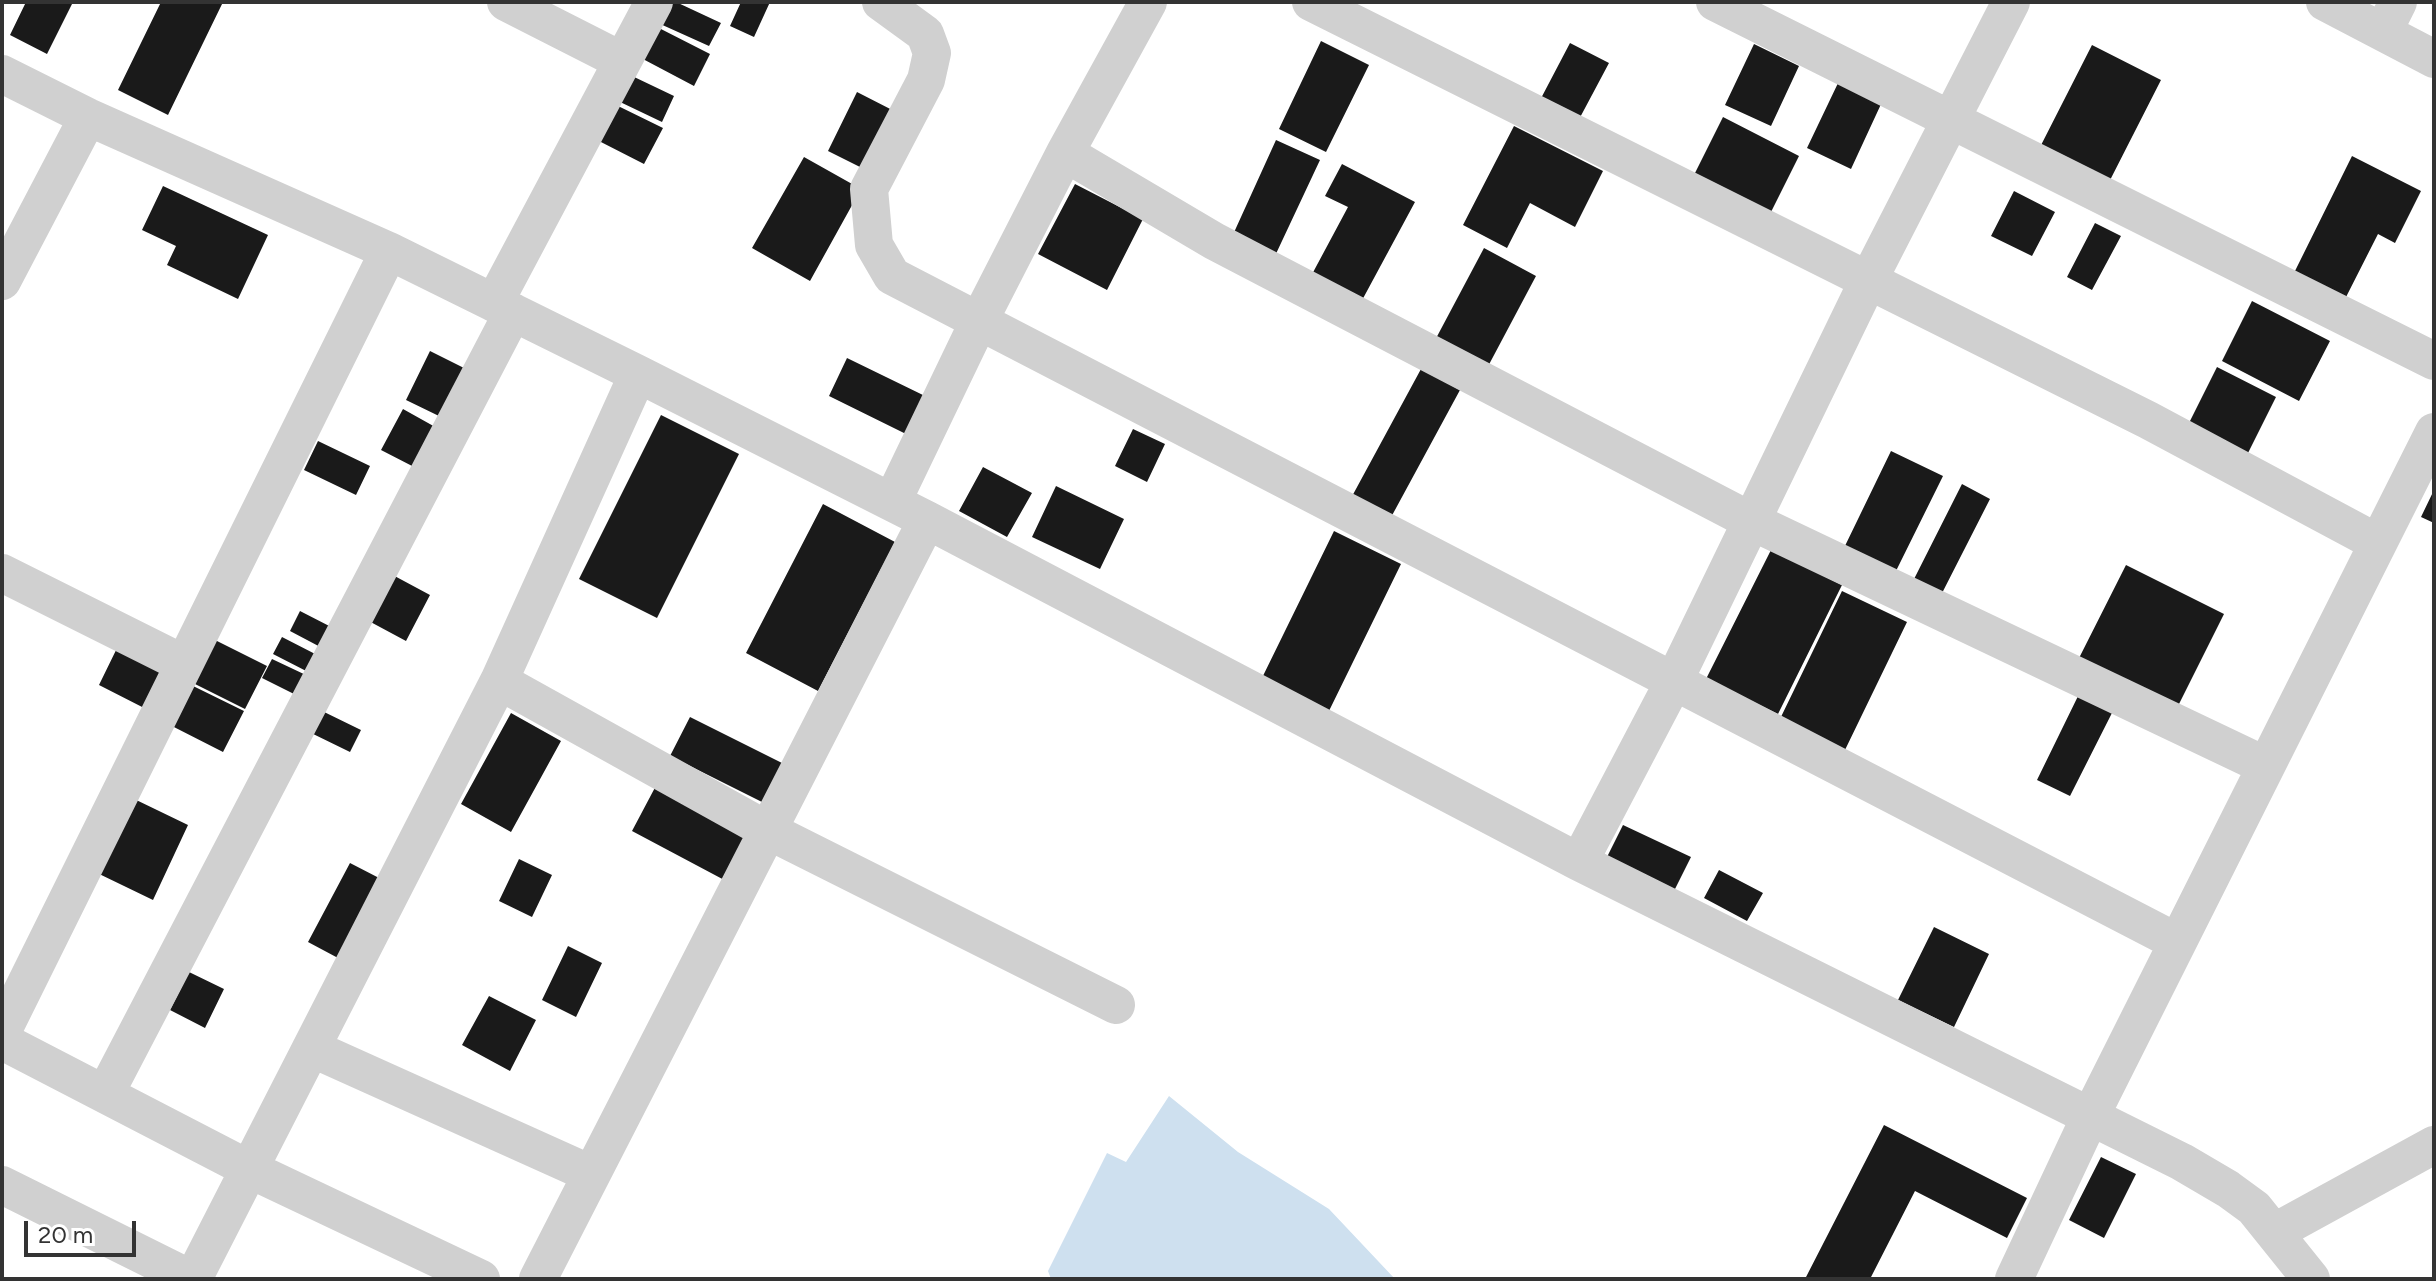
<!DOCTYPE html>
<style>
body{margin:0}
#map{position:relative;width:2436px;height:1281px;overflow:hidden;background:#fff;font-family:Figtree,sans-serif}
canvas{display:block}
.frame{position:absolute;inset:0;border:4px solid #333;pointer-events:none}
.scale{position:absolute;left:24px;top:1221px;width:112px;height:36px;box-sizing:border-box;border:4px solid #333;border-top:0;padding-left:10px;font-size:24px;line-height:28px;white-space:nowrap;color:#333;-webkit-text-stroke:6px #fff;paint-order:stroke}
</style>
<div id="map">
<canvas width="2436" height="1281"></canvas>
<div class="frame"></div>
<div class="scale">20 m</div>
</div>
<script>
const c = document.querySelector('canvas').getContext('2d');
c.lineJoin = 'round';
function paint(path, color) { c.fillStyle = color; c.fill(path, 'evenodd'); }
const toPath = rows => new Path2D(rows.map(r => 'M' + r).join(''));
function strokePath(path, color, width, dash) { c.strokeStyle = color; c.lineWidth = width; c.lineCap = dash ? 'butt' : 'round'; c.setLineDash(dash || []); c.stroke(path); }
paint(toPath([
 [1169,1096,1238,1152,1329,1209,1395,1279,1051,1279,1048,1271,1107,1153,1126,1162]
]), '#cee0ef');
paint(toPath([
 [26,2,73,2,47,54,10,35],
 [161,2,223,2,168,115,118,90],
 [669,2,676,2,721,23,709,46,658,23],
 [741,2,770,2,754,37,730,26],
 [657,27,710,54,694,86,641,58],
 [1321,41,1369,65,1326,152,1279,129],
 [1570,43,1609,63,1576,125,1538,104],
 [1754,44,1799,66,1771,126,1725,105],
 [2092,45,2161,80,2105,190,2036,155],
 [630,75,674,96,662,122,618,101],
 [1839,81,1882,102,1851,169,1807,148],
 [857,92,900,114,872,173,828,151],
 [614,104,663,128,644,164,597,140],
 [1723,117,1799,156,1766,222,1690,183],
 [1514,126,1603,171,1575,227,1530,203,1507,248,1463,225],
 [1276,140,1320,160,1274,258,1231,239],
 [2352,156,2421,191,2395,243,2378,234,2344,301,2293,275],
 [804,157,861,189,810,281,752,248],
 [1342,164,1415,202,1360,304,1310,278,1348,207,1325,196],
 [1075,184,1143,219,1107,290,1038,254],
 [163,186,268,235,238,299,167,265,176,246,142,230],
 [2014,191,2055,212,2032,256,1991,236],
 [2095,223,2121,236,2092,290,2067,277],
 [1484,248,1536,276,1485,372,1433,344],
 [2252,301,2330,341,2299,401,2222,361],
 [430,351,464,368,441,417,406,400],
 [847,358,925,396,906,434,829,396],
 [2217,367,2276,397,2241,467,2182,437],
 [1421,369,1460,390,1389,521,1350,500],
 [403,409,437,428,416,468,381,450],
 [661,415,739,454,657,618,579,579],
 [1133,429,1165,444,1147,482,1115,466],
 [318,441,370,466,356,495,304,470],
 [1891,451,1943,476,1894,575,1843,550],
 [983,467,1032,493,1007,537,959,511],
 [1962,484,1990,499,1938,601,1910,587],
 [1056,486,1124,519,1100,569,1032,537],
 [2434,490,2434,523,2421,517],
 [823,504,895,542,818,691,746,653],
 [1334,531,1401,564,1327,715,1260,682],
 [1771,550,1842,585,1778,714,1706,679],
 [2126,565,2224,614,2172,718,2074,668],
 [389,573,430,595,406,641,365,619],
 [1842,591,1907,622,1844,752,1779,721],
 [300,611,337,630,326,650,290,631],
 [282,637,321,657,312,674,273,654],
 [213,639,267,666,245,709,191,682],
 [120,642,170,667,148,710,99,685],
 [272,659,308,676,298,696,262,678],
 [189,684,244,711,223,752,168,724],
 [2081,690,2115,707,2070,796,2037,780],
 [318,709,361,730,350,752,307,731],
 [511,713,561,741,511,832,461,804],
 [690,717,788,766,768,805,670,756],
 [659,780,755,831,728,882,632,831],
 [128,796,188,825,153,900,93,871],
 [1623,825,1691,857,1673,893,1605,861],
 [519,859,552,875,532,917,499,901],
 [350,863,381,879,338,958,308,942],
 [1719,870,1763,893,1747,921,1704,898],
 [1934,927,1989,954,1954,1027,1898,1000],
 [568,946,602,963,576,1017,542,1000],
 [189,972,224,989,205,1028,170,1010],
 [489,996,536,1020,510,1071,462,1045],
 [1884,1125,2027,1198,2007,1238,1915,1191,1870,1279,1805,1279],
 [2101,1157,2136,1174,2104,1238,2069,1220]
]), '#1a1a1a');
strokePath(toPath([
 [506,2,622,61],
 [881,2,925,34,932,53,926,80,869,189,874,245,892,276,2177,942],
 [1311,2,2148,420,2376,542],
 [1715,2,2434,361],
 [2325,2,2434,59],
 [2383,32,2398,2],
 [2,74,88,117,389,251,638,374,927,520,1579,862,2182,1162,2228,1189,2254,1208,2311,1279],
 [1065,153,1214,241,1751,521,2266,766],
 [2,281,88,117],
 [494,303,654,2],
 [892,502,979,321,1065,153,1148,2],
 [2,573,184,664],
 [499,681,767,830,1116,1005],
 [1579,862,1673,683,1868,281,2011,2],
 [2,1032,389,251],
 [2,1041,249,1169,481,1279],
 [311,1048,591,1174],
 [105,1094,513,312],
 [2,1185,191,1279],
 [2275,1232,2434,1145],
 [193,1279,499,681,638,374],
 [538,1279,927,520],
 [2014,1279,2091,1115,2434,432]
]), '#d0d0d0', 38);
</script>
